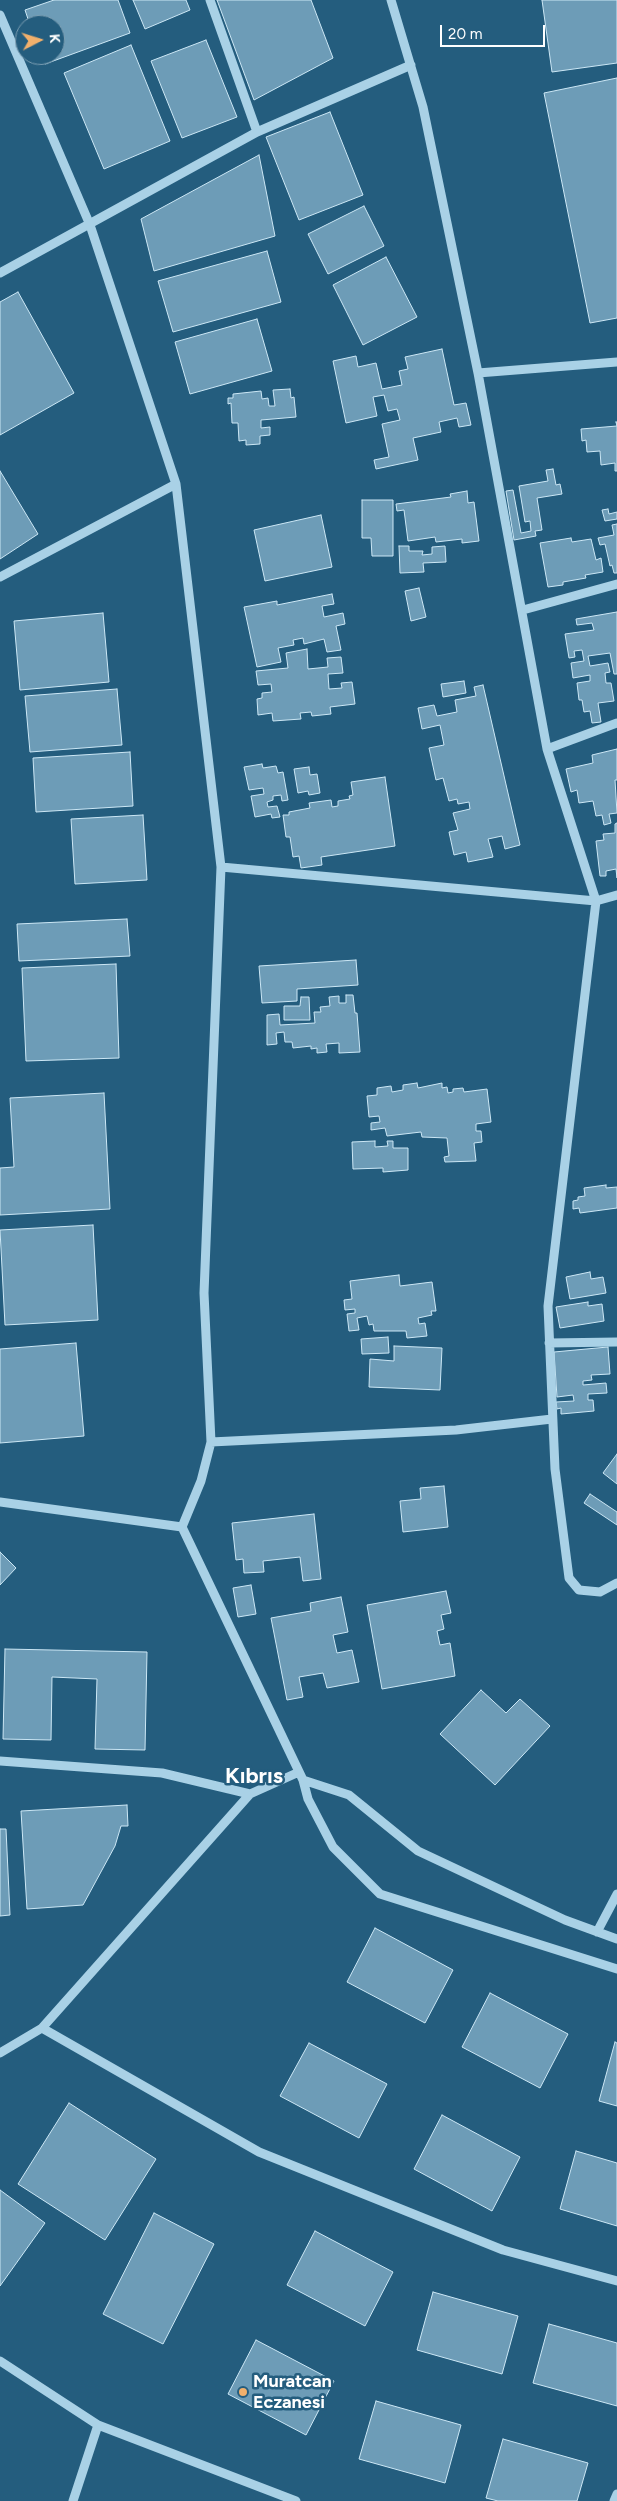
<!DOCTYPE html>
<meta charset="utf-8">
<style>
body{margin:0}
#map{position:relative;width:617px;height:2501px;overflow:hidden;background:#245d7e;font-family:Figtree,sans-serif}
canvas{display:block}
.north{position:absolute;left:15px;top:15px;width:50px;height:50px;box-sizing:border-box;background:#245d7e;border:1px solid #7c9eb2;border-radius:50%;rotate:85deg;font-size:14px;font-weight:700;line-height:20px;text-align:center;color:#fff}
.north::after{content:'';display:block;margin:auto;width:18px;height:22px;background:#f1b06c;clip-path:polygon(50% 0,100% 100%,50% 72%,0 100%)}
.scale{position:absolute;left:440px;top:25px;width:105px;height:22px;box-sizing:border-box;border:2px solid #fff;border-top:0;padding-left:6px;font-size:15px;line-height:18px;white-space:nowrap;color:#fff;-webkit-text-stroke:4px #245d7e;paint-order:stroke}
</style>
<div id="map">
<canvas width="617" height="2501"></canvas>
<div class="north">K</div>
<div class="scale">20 m</div>
</div>
<script>
const c = document.querySelector('canvas').getContext('2d');
c.lineJoin = 'round';
function paint(path, color) { c.fillStyle = color; c.fill(path, 'evenodd'); }
const toPath = rows => new Path2D(rows.map(r => 'M' + r).join(''));
function strokePath(path, color, width, dash) { c.strokeStyle = color; c.lineWidth = width; c.lineCap = dash ? 'butt' : 'round'; c.setLineDash(dash || []); c.stroke(path); }
function label(font, color, halo, rows, align = 'center') {
  c.font = font + ' Figtree,sans-serif'; c.lineWidth = 5; c.setLineDash([]); c.textBaseline = 'middle'; c.strokeStyle = halo; c.fillStyle = color; for (const [text, x, y, turn = 0] of rows) {
    c.save(); c.translate(x, y); c.rotate((+turn || 0) * Math.PI / 180); c.textAlign = isNaN(turn) ? turn : align; if (halo) c.strokeText(text, 0, 0); c.fillText(text, 0, 0); c.restore();
  }
}
const building = toPath([
 [54,0,118,0,130,33,45,64,41,55,55,55,55,25,30,25,25,10,54,0],
 [133,0,186,0,190,10,145,29,133,0],
 [217,0,311,0,333,58,254,100,217,0],
 [542,0,617,0,617,63,552,72,542,0],
 [206,40,237,117,182,138,151,61,206,40],
 [131,45,170,141,104,169,64,73,131,45],
 [617,78,617,318,590,323,544,93,617,78],
 [330,112,363,195,299,220,266,137,330,112],
 [259,155,275,236,154,271,141,219,259,155],
 [364,206,384,246,328,274,308,234,364,206],
 [267,251,281,302,173,332,158,281,267,251],
 [386,257,417,317,363,345,333,285,386,257],
 [18,292,74,393,0,435,0,302,18,292],
 [257,319,272,371,190,394,175,342,257,319],
 [442,349,454,405,466,403,471,425,459,427,457,418,439,422,441,432,413,438,418,460,376,469,374,460,389,457,382,424,400,420,397,409,388,411,384,395,373,397,377,416,346,423,333,361,356,356,358,367,376,363,382,389,402,385,399,371,408,369,405,357,442,349],
 [290,389,291,398,294,397,296,417,261,420,261,428,270,427,270,435,260,436,260,444,246,445,246,440,239,441,238,423,232,423,231,403,228,404,228,398,233,398,233,394,261,391,262,399,268,398,269,406,275,406,273,390,290,389],
 [616,422,617,422,617,471,615,471,615,463,601,465,600,451,587,452,586,440,582,441,581,429,617,426,616,422],
 [553,469,556,485,560,484,562,494,537,498,542,530,535,531,536,536,514,540,506,491,513,490,521,533,531,531,530,521,525,522,519,486,548,481,546,470,553,469],
 [0,471,38,534,0,559,0,471],
 [467,491,468,503,474,502,479,541,462,543,462,539,436,542,435,537,408,541,404,510,397,511,396,504,451,497,450,494,467,491],
 [362,500,393,500,393,556,372,556,371,538,362,538,362,500],
 [608,509,609,514,617,512,617,519,605,521,602,510,608,509],
 [321,515,332,567,265,581,254,530,321,515],
 [617,524,617,573,614,573,612,565,610,566,605,544,600,545,598,538,614,535,612,525,617,524],
 [571,538,572,542,591,539,596,560,601,558,603,572,585,575,586,578,563,582,563,585,548,587,540,543,571,538],
 [399,546,409,546,409,551,423,551,422,555,432,554,432,547,445,546,446,562,423,563,424,572,400,573,399,546],
 [419,588,426,617,411,621,405,591,419,588],
 [332,594,334,604,322,606,324,617,343,613,345,624,336,626,341,650,327,652,324,639,304,644,303,638,293,640,294,645,278,648,281,662,257,667,244,607,277,601,277,605,332,594],
 [617,612,617,674,614,674,610,653,588,656,590,666,608,663,610,672,605,673,606,683,611,683,614,701,598,703,601,722,592,723,590,711,584,712,582,700,579,700,577,683,590,681,590,675,573,678,571,663,584,661,582,650,574,651,575,657,569,658,565,634,594,630,592,623,577,625,576,619,617,612],
 [103,613,109,682,20,690,14,621,103,613],
 [307,649,308,669,328,667,327,658,341,657,343,673,328,674,329,689,342,688,341,683,352,682,355,704,330,707,331,714,312,716,311,712,300,713,301,719,273,721,272,713,258,715,257,699,262,698,262,693,272,692,271,684,258,685,256,671,288,668,286,653,307,649],
 [464,681,466,693,443,697,441,684,464,681],
 [483,685,520,845,505,849,502,836,488,839,493,857,468,862,466,852,454,855,449,832,458,830,453,813,470,809,469,802,458,804,457,799,449,801,443,778,436,780,429,748,444,745,440,725,422,729,418,708,434,705,437,716,457,712,455,700,476,696,474,687,483,685],
 [117,689,122,745,30,752,25,696,117,689],
 [617,749,617,780,615,780,617,813,609,814,611,823,604,825,602,815,596,816,593,801,579,803,577,790,571,792,566,769,593,763,592,755,617,749],
 [130,752,133,806,36,812,33,758,130,752],
 [262,764,263,768,276,766,278,773,283,772,288,800,282,801,281,795,273,796,273,800,267,802,268,807,277,806,280,817,272,818,271,814,255,817,251,796,264,794,263,788,249,790,244,767,262,764],
 [309,767,310,775,317,774,320,793,309,795,308,791,298,793,294,769,309,767],
 [385,777,395,846,321,857,322,865,301,868,299,856,293,857,290,837,286,837,283,815,289,815,289,812,310,808,309,803,331,800,332,807,338,806,338,801,350,799,349,796,353,795,351,782,385,777],
 [143,815,147,880,75,884,71,819,143,815],
 [617,823,617,878,616,869,606,871,606,876,600,876,596,841,604,840,603,834,615,833,615,824,617,823],
 [127,919,130,956,19,961,17,924,127,919],
 [356,960,358,985,297,989,297,1001,262,1003,259,966,356,960],
 [116,964,119,1058,26,1061,22,968,116,964],
 [346,995,353,995,355,1013,357,1013,360,1052,339,1053,339,1043,326,1044,327,1052,317,1053,317,1048,311,1049,311,1046,293,1048,292,1042,285,1042,284,1032,276,1033,277,1044,267,1045,267,1015,279,1014,280,1025,315,1023,314,1012,321,1012,320,1007,330,1006,329,997,339,996,339,1003,346,1003,346,995],
 [301,997,309,997,310,1020,284,1020,284,1006,300,1006,301,997],
 [417,1083,418,1088,442,1083,442,1088,447,1087,448,1093,453,1092,453,1089,463,1088,464,1092,487,1089,491,1122,476,1124,476,1131,481,1131,482,1142,474,1143,476,1161,445,1162,444,1157,449,1156,447,1138,422,1137,421,1132,387,1136,385,1128,371,1130,371,1123,380,1122,379,1116,369,1117,367,1096,377,1095,377,1088,391,1086,392,1092,403,1090,403,1085,417,1083],
 [104,1093,110,1209,0,1215,0,1168,14,1167,10,1098,104,1093],
 [375,1141,375,1147,388,1146,387,1141,393,1141,393,1148,408,1148,408,1170,383,1172,383,1168,353,1169,352,1142,375,1141],
 [606,1185,606,1188,617,1187,617,1208,580,1213,579,1208,573,1209,573,1201,578,1200,578,1197,585,1196,584,1188,606,1185],
 [93,1225,98,1320,5,1325,0,1230,93,1225],
 [590,1272,591,1279,603,1277,606,1293,570,1299,566,1277,590,1272],
 [399,1275,400,1286,432,1282,436,1311,431,1311,432,1315,418,1318,419,1324,425,1323,427,1336,407,1338,406,1331,374,1331,373,1324,369,1325,367,1316,357,1318,359,1330,349,1331,347,1314,355,1313,355,1309,345,1310,344,1300,352,1299,350,1281,399,1275],
 [588,1302,588,1306,602,1304,604,1321,560,1328,556,1307,588,1302],
 [388,1337,389,1353,362,1354,361,1339,388,1337],
 [76,1343,84,1436,0,1443,0,1349,76,1343],
 [394,1346,442,1348,440,1390,369,1387,370,1359,394,1361,394,1346],
 [608,1347,610,1374,591,1375,592,1380,583,1381,583,1385,606,1383,607,1393,588,1394,588,1400,593,1400,594,1411,561,1414,561,1408,557,1409,556,1402,574,1401,573,1395,557,1397,554,1352,608,1347],
 [617,1454,617,1484,603,1473,617,1454],
 [444,1486,448,1527,403,1532,400,1501,421,1499,420,1488,444,1486],
 [590,1494,617,1512,617,1525,584,1503,590,1494],
 [314,1514,321,1579,303,1581,300,1557,263,1561,264,1572,244,1573,243,1559,236,1560,232,1523,314,1514],
 [0,1552,16,1568,0,1585,0,1552],
 [251,1585,256,1614,238,1617,233,1588,251,1585],
 [446,1591,451,1613,441,1615,444,1629,437,1631,440,1645,450,1643,455,1676,382,1689,367,1605,446,1591],
 [341,1597,348,1632,333,1635,337,1653,352,1650,359,1682,327,1688,323,1673,299,1677,303,1697,287,1700,271,1618,311,1611,310,1603,341,1597],
 [5,1649,147,1652,145,1750,95,1749,97,1679,52,1677,51,1740,3,1739,5,1649],
 [481,1690,506,1713,520,1699,550,1726,495,1785,440,1734,481,1690],
 [127,1805,128,1826,121,1826,115,1846,83,1905,27,1909,21,1811,127,1805],
 [0,1829,6,1829,10,1915,0,1916,0,1829],
 [375,1928,453,1970,425,2023,347,1982,375,1928],
 [490,1993,568,2034,540,2088,462,2047,490,1993],
 [615,2042,617,2043,617,2106,599,2101,615,2042],
 [309,2043,387,2084,359,2138,280,2096,309,2043],
 [69,2103,156,2159,105,2240,18,2184,69,2103],
 [442,2115,520,2157,492,2211,414,2169,442,2115],
 [576,2151,617,2163,617,2226,560,2209,576,2151],
 [0,2190,45,2223,0,2286,0,2190],
 [154,2213,214,2244,163,2344,103,2314,154,2213],
 [315,2231,393,2272,365,2326,287,2285,315,2231],
 [433,2292,518,2316,502,2374,417,2350,433,2292],
 [549,2324,617,2343,617,2406,533,2383,549,2324],
 [256,2340,334,2381,306,2435,228,2394,256,2340],
 [376,2401,461,2425,445,2483,359,2459,376,2401],
 [503,2439,588,2463,577,2501,498,2501,486,2498,503,2439]
]);
paint(building, '#6d9cb7');
strokePath(building, '#cce7f5', 1);
strokePath(toPath([
 [210,0,257,132],
 [391,0,423,107,478,373,547,749,596,901,548,1306,555,1469,569,1578,579,1590,600,1592,617,1583],
 [0,15,90,225,176,484,221,867,204,1293,211,1442,201,1481,182,1527,303,1780,308,1799,333,1847,380,1894,617,1969],
 [0,273,257,132,411,65],
 [478,373,617,362],
 [0,577,176,484],
 [523,610,617,584],
 [547,749,617,723],
 [221,867,596,901,617,895],
 [549,1343,617,1342],
 [211,1442,456,1430,552,1419],
 [0,1502,182,1527],
 [0,1761,162,1773,250,1794,299,1772],
 [303,1780,349,1795,418,1851,565,1920,617,1939],
 [597,1932,617,1894],
 [42,2028,259,2152,503,2250,617,2281],
 [0,2053,42,2028,250,1794],
 [0,2361,98,2425,296,2501],
 [73,2501,98,2425],
 [614,2501,617,2494]
]), '#a9d1e6', 9);
for (const [x, y, r, color] of [
 [243,2392,5,"#f1b06c"]
]) { const dot = new Path2D(); dot.arc(x, y, r, 0, 2 * Math.PI); c.fillStyle = color; c.fill(dot); strokePath(dot, '#245d7e', 2); }
label('bold 18px', '#fff', '#245d7e', [
 ["Muratcan",253,2382],
 ["Eczanesi",253,2403]
], 'left');
label('bold 22px', '#fff', '#245d7e', [
 ["Kıbrıs",254,1777]
]);
</script>
